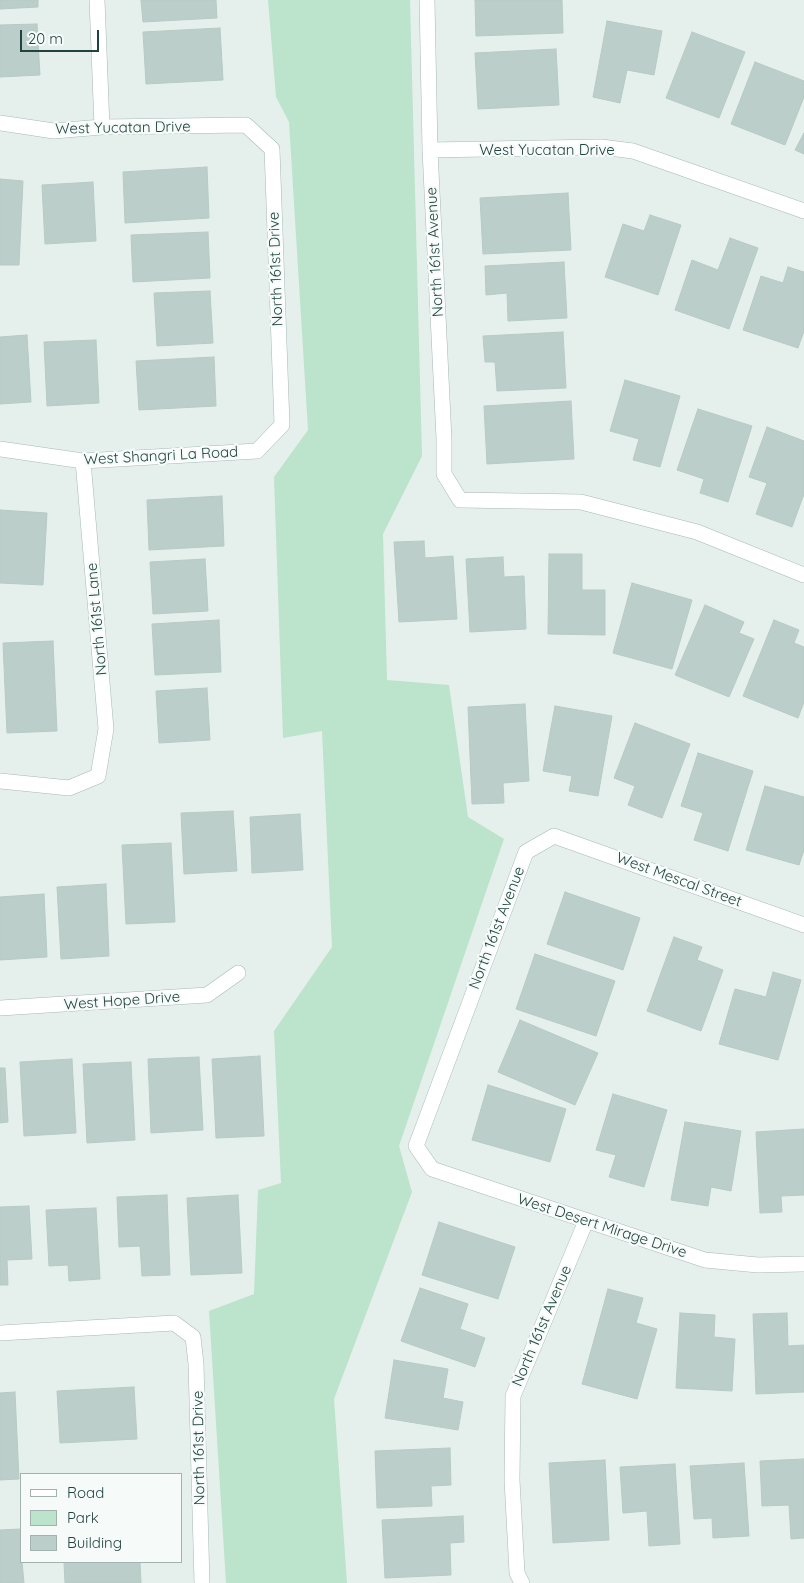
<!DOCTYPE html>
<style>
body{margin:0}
#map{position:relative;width:804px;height:1583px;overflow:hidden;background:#e5f0ec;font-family:Quicksand,sans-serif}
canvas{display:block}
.legend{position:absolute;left:20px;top:1473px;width:162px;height:90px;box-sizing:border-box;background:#f6fbf9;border:1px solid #a1b2af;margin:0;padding:6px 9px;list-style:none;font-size:15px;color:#21443f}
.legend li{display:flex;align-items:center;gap:10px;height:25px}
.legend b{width:25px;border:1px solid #a1b2af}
.scale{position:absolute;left:20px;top:30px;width:79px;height:22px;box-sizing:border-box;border:2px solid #21443f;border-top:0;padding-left:6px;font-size:15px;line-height:18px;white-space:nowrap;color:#21443f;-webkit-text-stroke:4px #f6fbf9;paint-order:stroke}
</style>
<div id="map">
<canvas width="804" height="1583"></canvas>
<ul class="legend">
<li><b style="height:6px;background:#fff"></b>Road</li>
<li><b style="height:14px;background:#bce3cb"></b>Park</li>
<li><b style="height:14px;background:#bccec9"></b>Building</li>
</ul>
<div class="scale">20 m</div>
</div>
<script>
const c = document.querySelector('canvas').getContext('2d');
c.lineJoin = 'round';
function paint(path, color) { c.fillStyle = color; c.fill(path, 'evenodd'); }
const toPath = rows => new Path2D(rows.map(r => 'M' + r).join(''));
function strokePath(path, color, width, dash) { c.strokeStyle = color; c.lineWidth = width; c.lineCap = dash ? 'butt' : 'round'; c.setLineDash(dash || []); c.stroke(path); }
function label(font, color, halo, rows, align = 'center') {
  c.font = font + ' Quicksand,sans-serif'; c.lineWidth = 4.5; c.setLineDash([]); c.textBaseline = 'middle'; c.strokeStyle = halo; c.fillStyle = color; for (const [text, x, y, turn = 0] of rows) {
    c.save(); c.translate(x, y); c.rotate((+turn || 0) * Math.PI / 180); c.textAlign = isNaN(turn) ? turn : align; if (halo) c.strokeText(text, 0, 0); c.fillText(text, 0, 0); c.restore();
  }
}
paint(toPath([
 [268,0,410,0,422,456,383,534,387,680,449,685,468,817,504,839,399,1146,412,1192,334,1399,347,1583,226,1583,209,1311,254,1294,258,1190,281,1183,274,1031,332,947,322,731,283,738,274,477,308,430,289,122,276,97]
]), '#bce3cb');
const building = toPath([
 [0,0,38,0,38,7,0,9,0,0],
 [141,0,216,0,217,18,143,22,141,0],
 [475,0,562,0,563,33,476,36,475,0],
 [607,21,662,31,654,75,627,70,620,103,593,97,607,21],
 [37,24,40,75,0,77,0,25,37,24],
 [220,28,223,80,146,84,143,32,220,28],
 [692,32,745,52,719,118,666,98,692,32],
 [556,49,559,105,478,109,475,53,556,49],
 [755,62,804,81,804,97,785,145,731,124,755,62],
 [804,133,804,154,795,150,804,133],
 [207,167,209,218,125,223,123,172,207,167],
 [0,179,23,181,19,265,0,265,0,179],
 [93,182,96,241,45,244,42,185,93,182],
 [568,193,571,250,483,254,480,198,568,193],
 [650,215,681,225,658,295,605,277,623,224,644,231,650,215],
 [208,232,210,278,133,282,131,235,208,232],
 [730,238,758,248,729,329,675,310,692,260,718,270,730,238],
 [564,262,567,318,508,321,507,293,486,295,485,266,564,262],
 [788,267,804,272,804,331,798,348,743,330,761,276,783,283,788,267],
 [210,291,213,343,157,346,154,293,210,291],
 [563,332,566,388,497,391,495,362,485,362,483,336,563,332],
 [27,335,31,402,0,404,0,337,27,335],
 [96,340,99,403,47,406,44,342,96,340],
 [214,357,216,406,139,410,136,361,214,357],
 [625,380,680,396,660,467,633,460,639,439,610,431,625,380],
 [571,401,574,459,487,464,484,406,571,401],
 [698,409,752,426,728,502,700,493,704,479,677,470,698,409],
 [767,427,804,441,804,494,792,527,756,514,767,483,749,477,767,427],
 [222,496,224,546,149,550,147,500,222,496],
 [0,510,47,513,43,585,0,583,0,510],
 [424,541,425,558,453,556,457,619,399,622,394,542,424,541],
 [549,554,582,554,582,590,605,590,605,635,548,634,549,554],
 [503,557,504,577,524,576,526,629,470,632,466,559,503,557],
 [205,559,208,611,153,614,150,562,205,559],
 [632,583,692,600,672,669,613,653,632,583],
 [705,605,744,622,739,633,754,639,729,697,675,675,705,605],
 [219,620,221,672,155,675,152,624,219,620],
 [774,620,799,630,794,643,804,647,804,702,798,718,743,696,774,620],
 [53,641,57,731,7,733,3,643,53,641],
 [207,688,210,740,159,743,156,691,207,688],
 [525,704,529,781,503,783,504,803,472,804,468,707,525,704],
 [555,706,612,716,598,796,569,791,572,776,543,771,555,706],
 [635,723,690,744,662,818,628,805,635,786,614,778,635,723],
 [698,753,753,771,728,851,694,840,703,813,681,806,698,753],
 [765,786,804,797,804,850,799,865,746,850,765,786],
 [233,811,237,871,184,874,181,813,233,811],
 [300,814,303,870,252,873,250,817,300,814],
 [171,843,175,922,126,924,122,845,171,843],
 [106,884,109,956,61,959,57,887,106,884],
 [565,892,640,918,623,970,547,944,565,892],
 [44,894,47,957,0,960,0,897,44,894],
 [674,937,702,947,697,960,723,970,701,1031,647,1011,674,937],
 [535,954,615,981,596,1036,516,1009,535,954],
 [773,972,801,980,778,1060,719,1044,735,989,766,997,773,972],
 [520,1020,598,1053,575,1105,498,1072,520,1020],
 [260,1056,264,1136,216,1138,212,1059,260,1056],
 [199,1057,203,1130,151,1133,148,1059,199,1057],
 [72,1059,76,1133,24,1136,20,1062,72,1059],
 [131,1062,135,1140,87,1143,83,1064,131,1062],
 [0,1068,5,1068,8,1122,0,1123,0,1068],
 [488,1085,566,1109,550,1162,472,1140,488,1085],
 [613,1094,667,1110,644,1187,609,1177,616,1155,596,1150,613,1094],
 [685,1122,741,1131,731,1191,711,1187,708,1206,671,1200,685,1122],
 [804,1129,804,1195,781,1196,782,1212,760,1213,756,1132,804,1129],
 [167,1195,170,1275,142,1276,140,1246,119,1247,117,1197,167,1195],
 [238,1195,242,1273,191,1275,187,1198,238,1195],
 [29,1206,32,1259,7,1260,8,1285,0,1285,0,1207,29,1206],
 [96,1208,100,1279,69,1281,68,1265,49,1266,46,1210,96,1208],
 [439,1222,515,1247,498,1299,422,1275,439,1222],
 [420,1288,468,1304,460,1329,485,1338,475,1367,401,1341,420,1288],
 [608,1289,643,1298,636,1323,657,1329,637,1399,582,1384,608,1289],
 [680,1313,715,1315,714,1337,735,1339,732,1391,676,1388,680,1313],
 [787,1313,788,1346,804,1345,804,1392,756,1394,753,1314,787,1313],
 [394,1360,448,1369,443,1398,463,1402,458,1430,385,1418,394,1360],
 [134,1387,137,1439,60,1443,57,1391,134,1387],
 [15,1392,19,1479,0,1480,0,1393,15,1392],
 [450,1448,451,1485,431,1486,432,1506,377,1508,375,1451,450,1448],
 [804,1459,804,1538,791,1539,789,1505,762,1506,760,1461,804,1459],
 [605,1460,609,1540,553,1543,549,1463,605,1460],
 [744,1463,749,1536,713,1538,712,1518,694,1519,690,1466,744,1463],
 [675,1464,680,1544,649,1546,647,1511,623,1513,620,1467,675,1464],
 [463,1516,464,1542,450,1543,451,1575,385,1578,382,1520,463,1516],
 [21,1529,21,1562,22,1562,24,1583,0,1583,0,1530,21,1529],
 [64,1562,140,1562,141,1583,65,1583,64,1562]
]);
paint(building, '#bccec9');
strokePath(building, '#b6cac4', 1);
const street = toPath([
 [97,0,102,127],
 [427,0,430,150,444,439,444,474,460,500,581,502,697,532,804,575],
 [0,123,54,131,102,127,246,125,272,149,282,425,257,451,83,461,0,449],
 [430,150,601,147,633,151,804,211],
 [0,781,69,788,98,776,106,729,83,461],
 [804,925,554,836,526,852,416,1146,432,1169,705,1260,758,1265,804,1264],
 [0,1008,207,995,238,973],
 [0,1333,174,1323,193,1337,196,1364,202,1583],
 [522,1583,517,1573,512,1480,513,1396,586,1221]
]);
strokePath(street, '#a6b9b5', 16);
strokePath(street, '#fff', 15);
label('15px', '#21443f', '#f6fbf9', [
 ["West Yucatan Drive",123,128,-1],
 ["West Yucatan Drive",547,150],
 ["North 161st Avenue",435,252,-93],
 ["North 161st Drive",276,269,-92],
 ["West Shangri La Road",161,456,-3],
 ["North 161st Lane",97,619,-95],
 ["West Mescal Street",679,880,20],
 ["North 161st Avenue",497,928,-69],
 ["West Hope Drive",122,1001,-4],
 ["West Desert Mirage Drive",602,1226,18],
 ["North 161st Avenue",542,1326,-67],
 ["North 161st Drive",199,1448,-91]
]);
</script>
